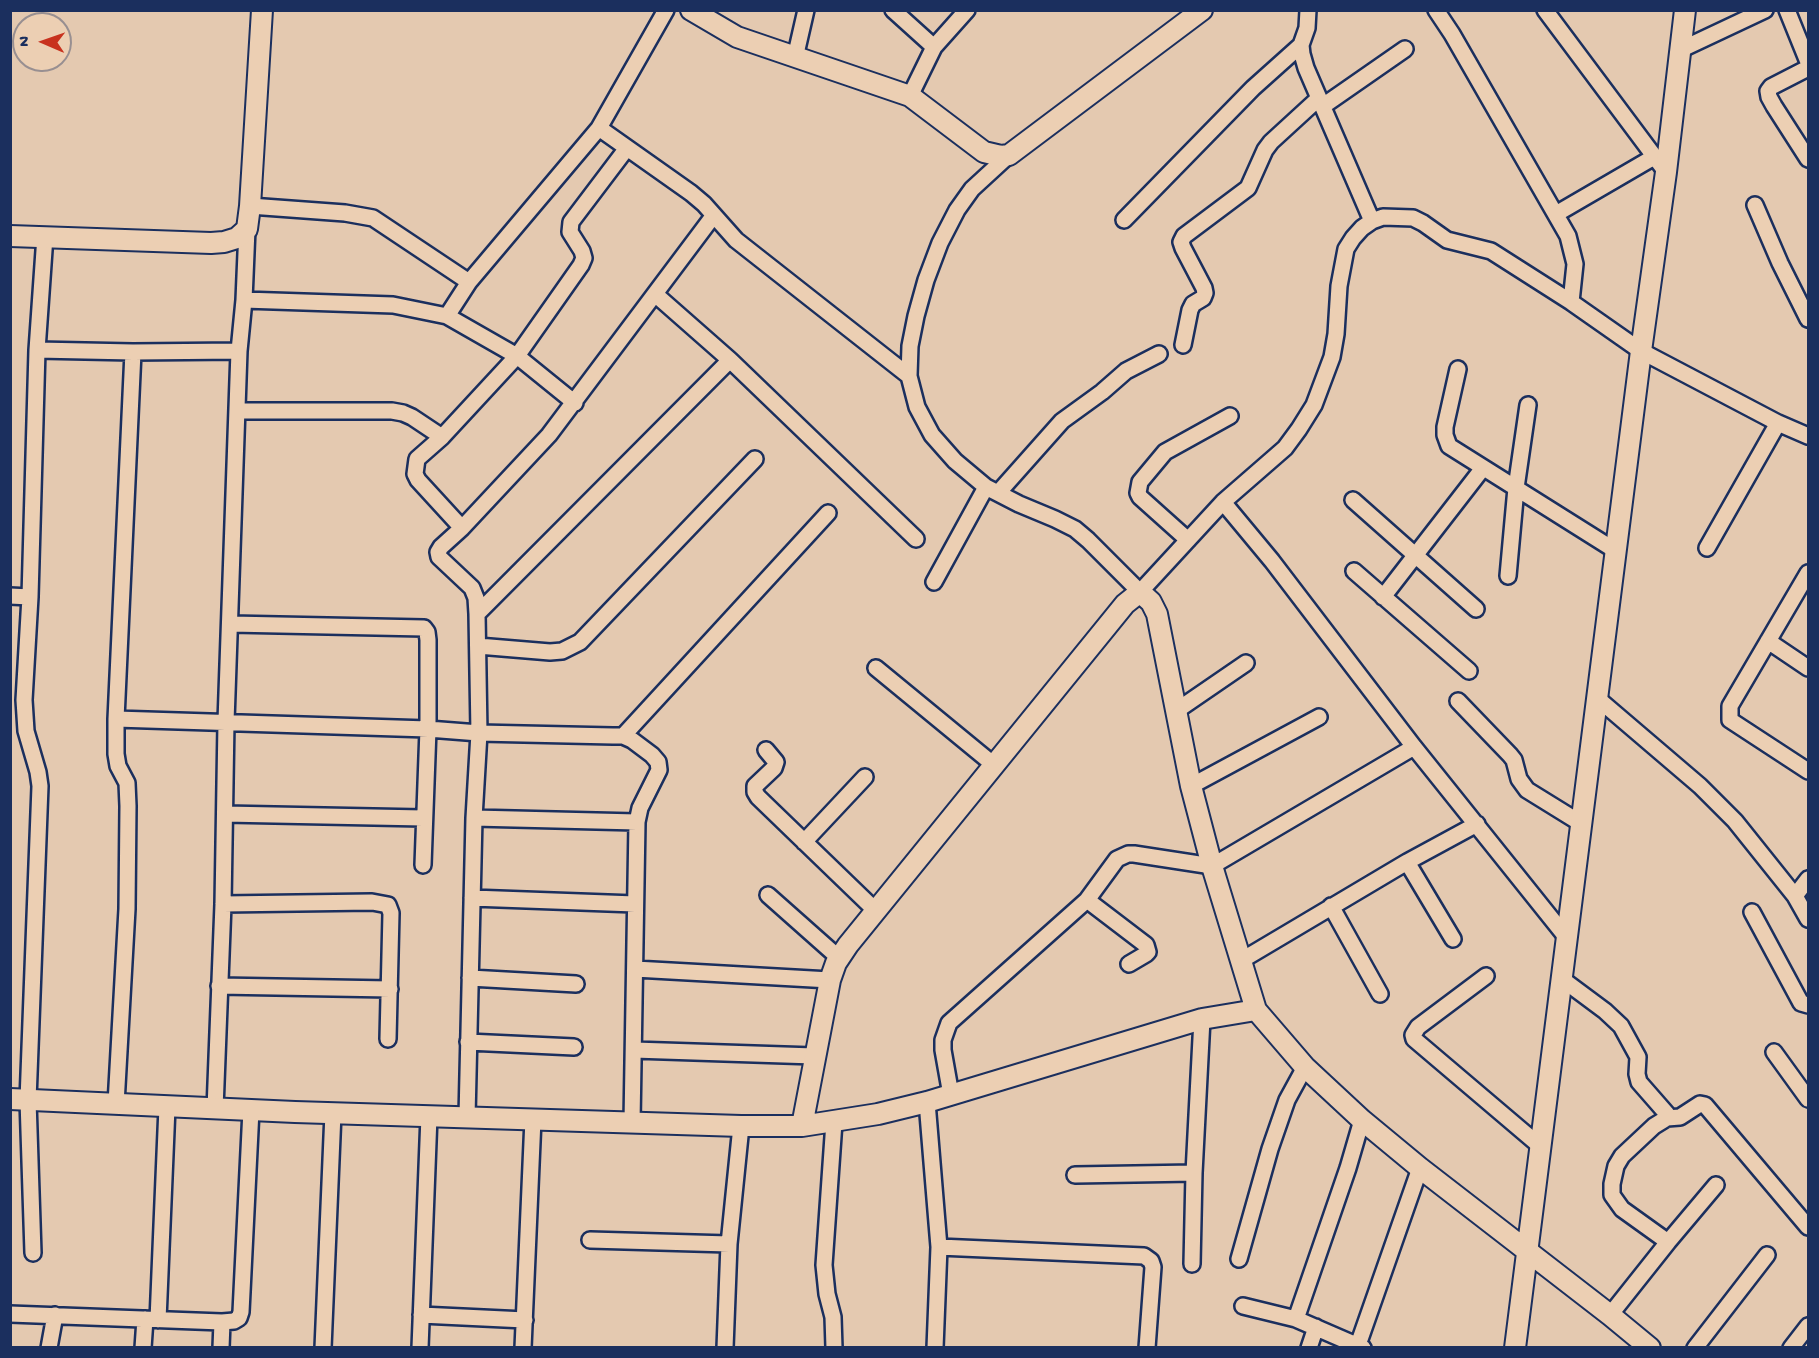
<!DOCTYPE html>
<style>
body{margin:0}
#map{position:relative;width:1819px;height:1358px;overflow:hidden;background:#e4c9b0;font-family:"Gochi Hand",sans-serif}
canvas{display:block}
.frame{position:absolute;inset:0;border:12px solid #1b2f5e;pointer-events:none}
.north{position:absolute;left:12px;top:12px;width:60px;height:60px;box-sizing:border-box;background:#eccfb3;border:2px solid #988f91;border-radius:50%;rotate:272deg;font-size:16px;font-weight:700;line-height:24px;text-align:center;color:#1b2f5e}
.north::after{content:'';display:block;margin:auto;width:21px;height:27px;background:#c8321e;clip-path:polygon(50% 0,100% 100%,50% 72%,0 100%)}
</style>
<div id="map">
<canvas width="1819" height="1358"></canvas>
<div class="frame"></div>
<div class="north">N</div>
</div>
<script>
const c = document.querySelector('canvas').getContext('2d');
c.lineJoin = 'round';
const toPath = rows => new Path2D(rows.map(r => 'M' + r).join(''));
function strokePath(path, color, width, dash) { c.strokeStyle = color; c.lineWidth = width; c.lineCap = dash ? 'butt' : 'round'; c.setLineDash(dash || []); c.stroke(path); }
const minor = toPath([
 [666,10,599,128,691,193,704,204,736,240,909,376],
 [893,10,934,47,910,96],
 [1308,10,1307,28,1301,45,1302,54,1306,68,1372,221],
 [1436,10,1452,34,1568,236,1575,264,1571,302],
 [1545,10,1666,172],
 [1787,10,1808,62],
 [934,47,967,10],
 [1680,50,1765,10],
 [795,58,806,10],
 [1808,68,1771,87,1768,91,1769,97,1774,106,1808,159],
 [1323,106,1405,49],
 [1009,155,972,189,957,210,940,243,926,280,916,316,910,346,909,376,917,407,932,435,955,461,986,487,1019,504,1055,519,1075,529,1088,540,1140,592,1223,502,1285,448,1299,429,1314,405,1332,357,1336,334,1339,286,1346,249,1353,238,1362,228,1372,221,1383,217,1413,218,1423,223,1447,240,1491,251,1571,302,1641,351,1778,423,1808,436],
 [1755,205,1780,263,1808,319],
 [250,206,345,213,373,218,469,282],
 [1556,214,1654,157],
 [1124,220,1253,88,1301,45],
 [655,294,730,360,916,539],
 [244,300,393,305,447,316],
 [1183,345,1190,310,1193,304,1203,298,1205,293,1204,288,1183,248,1181,242,1184,236,1248,188,1265,150,1271,142,1319,98],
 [37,350,133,352,239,351],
 [1458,369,1445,427,1445,435,1449,446,1616,551],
 [575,403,517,356,581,265,584,258,582,251,570,232,571,222,627,148],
 [237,411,392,411,403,413,412,417,442,437,417,459,415,474,418,480,462,528,549,435,714,215],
 [442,437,517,356,447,316,469,282,599,128],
 [998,493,1062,421,1102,392,1126,371,1159,354],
 [1353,500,1476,609],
 [1223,502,1272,561,1414,747,1567,938],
 [462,528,441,547,438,552,439,557,472,588,476,598,477,614],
 [1188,540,1140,497,1138,493,1140,482,1165,452,1230,416],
 [1707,548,1778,423],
 [1354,571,1469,671],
 [1808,573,1730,706,1730,720,1808,771],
 [1508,576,1516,488,1528,405],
 [934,582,986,487],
 [10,596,30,597],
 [1383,597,1483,468],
 [231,624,424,628,427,632,428,640,428,729,423,865],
 [1768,641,1808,668],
 [478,646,550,652,562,651,580,642,755,459],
 [876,668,994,765],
 [1597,698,1700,786,1735,821,1795,896,1808,919],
 [1458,701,1510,755,1514,760,1519,779,1527,790,1582,824],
 [1176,711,1246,663],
 [116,719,428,729,479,733,613,736,623,736,632,740,652,755,658,762,659,770,640,808,637,822,632,1122],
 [623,736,828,513],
 [766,750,776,762,774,768,755,786,755,792,758,797,875,910],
 [1191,786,1319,717],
 [225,814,423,818],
 [474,818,637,822],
 [804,842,865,777],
 [1407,862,1453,939],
 [768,895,839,958],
 [1795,896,1808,879],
 [472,898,635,904],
 [1087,900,1146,945,1148,952,1146,954,1129,964],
 [223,904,372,902,388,905,391,913,388,1039],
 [1331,906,1380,994],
 [1752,912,1801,1003,1808,1005],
 [1242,960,1407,862,1477,824],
 [635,969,830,980],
 [1486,976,1418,1027,1413,1035,1414,1039,1540,1146],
 [470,978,576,984],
 [1562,979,1605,1011,1621,1026,1638,1057,1637,1074,1639,1082,1667,1114,1667,1118,1654,1126,1622,1156,1616,1166,1612,1184,1612,1195,1622,1209,1668,1242,1610,1315],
 [219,986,390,989],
 [468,1042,574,1047],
 [634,1050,814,1056],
 [1774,1052,1808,1099],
 [951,1095,943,1050,943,1040,949,1023,1087,900,1117,859,1128,854,1134,854,1212,866,1414,747],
 [927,1102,939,1247,935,1348],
 [116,1104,127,909,128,806,127,783,118,766,116,754,116,719,133,352],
 [215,1109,223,904,226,722,239,351,244,300,247,229],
 [467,1117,474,818,479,733,477,614,730,360],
 [1667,1118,1680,1117,1700,1104,1705,1105,1808,1227],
 [834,1122,824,1265,827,1294,833,1317,834,1348],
 [1075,1175,1194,1173],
 [590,1240,729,1244],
 [1668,1242,1716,1185],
 [939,1247,1144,1256,1151,1261,1153,1267,1147,1348],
 [33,1253,28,1100,40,786,38,772,26,731,24,700,30,597,37,350,45,236],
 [1239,1259,1270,1149,1287,1100,1305,1067],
 [1192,1264,1194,1173,1202,1019],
 [1243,1306,1296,1319,1363,1348],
 [10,1314,222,1322,234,1321,239,1318,241,1312,251,1110],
 [421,1315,525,1320],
 [1296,1319,1348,1168,1362,1120],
 [158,1320,167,1107],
 [1358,1345,1420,1168],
 [49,1348,55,1315],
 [143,1348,145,1319],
 [221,1348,222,1322],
 [323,1348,333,1113],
 [420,1348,429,1116],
 [523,1348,533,1119],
 [725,1348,729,1244,741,1126],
 [1309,1348,1316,1327],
 [1695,1348,1767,1255],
 [1791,1348,1808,1326]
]);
const tertiary = toPath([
 [691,10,737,37,910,96,984,152,1001,156,1009,155,1202,10],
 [10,236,211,243,224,242,237,238,247,229,250,206,262,10],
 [10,1099,295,1112,741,1126,802,1126,878,1114,927,1102,1202,1019,1256,1010],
 [802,1126,830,980,836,963,848,945,1125,604,1140,592,1151,602,1157,614,1191,786,1212,866,1256,1010,1305,1067,1362,1120,1420,1168,1610,1315,1650,1348],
 [1515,1348,1641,351,1666,172,1685,10]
]);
strokePath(minor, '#1b2f5e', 20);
strokePath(tertiary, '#1b2f5e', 24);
strokePath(minor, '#eccfb3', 15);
strokePath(tertiary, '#eccfb3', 20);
</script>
